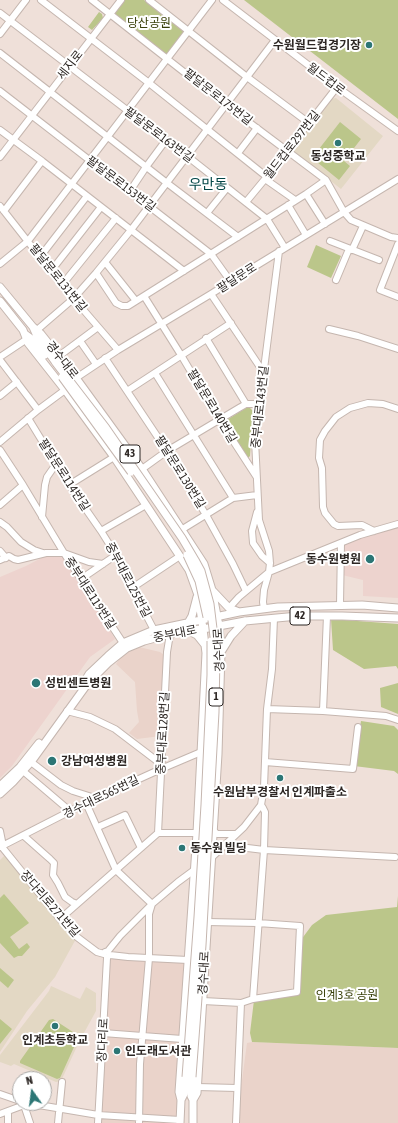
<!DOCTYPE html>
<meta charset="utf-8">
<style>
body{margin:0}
#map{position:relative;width:398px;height:1123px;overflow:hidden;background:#efe0d9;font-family:"Asap Condensed",sans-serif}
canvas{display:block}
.north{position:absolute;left:12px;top:1071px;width:40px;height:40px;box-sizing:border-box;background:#fff;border:1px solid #aba9a7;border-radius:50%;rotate:346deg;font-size:11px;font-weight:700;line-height:16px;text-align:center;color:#2d2724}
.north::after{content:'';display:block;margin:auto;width:14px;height:18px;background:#2c7675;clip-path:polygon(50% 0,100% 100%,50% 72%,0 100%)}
</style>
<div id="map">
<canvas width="398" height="1123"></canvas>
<div class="north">N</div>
</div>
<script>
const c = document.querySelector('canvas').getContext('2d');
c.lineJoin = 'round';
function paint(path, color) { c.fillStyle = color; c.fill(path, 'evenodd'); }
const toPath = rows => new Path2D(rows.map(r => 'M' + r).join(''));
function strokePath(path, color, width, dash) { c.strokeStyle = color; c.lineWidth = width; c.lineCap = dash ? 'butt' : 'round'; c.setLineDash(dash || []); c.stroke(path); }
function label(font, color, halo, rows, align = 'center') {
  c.font = font + ' "Asap Condensed","Noto Sans KR",sans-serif'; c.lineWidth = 4; c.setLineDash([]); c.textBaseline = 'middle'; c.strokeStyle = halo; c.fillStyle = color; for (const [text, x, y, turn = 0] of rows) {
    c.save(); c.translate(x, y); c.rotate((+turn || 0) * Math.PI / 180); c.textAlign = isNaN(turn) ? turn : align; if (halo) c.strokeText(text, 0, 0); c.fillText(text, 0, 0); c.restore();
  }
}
paint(toPath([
 [139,647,160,652,165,656,161,736,137,739,129,733,139,722,137,711,135,682,116,664,123,654],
 [113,958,185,962,177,1123,100,1123,109,960],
 [252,1042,398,1048,398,1123,239,1123,241,1088,247,1043]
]), '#ead3ca');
paint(toPath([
 [336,98,383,136,341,189,294,152,292,150,331,99],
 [6,854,77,937,55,977,27,1011,0,1052,0,860],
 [51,986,80,999,86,987,96,993,96,1011,79,1042,61,1081,56,1082,14,1064,11,1066,0,1062,0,1055,49,991]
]), '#e3d8c4');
paint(toPath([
 [398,525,398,598,363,596,363,580,342,575,342,544],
 [47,555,61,555,66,559,115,639,90,657,12,766,0,778,0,577,26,566]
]), '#edd3ce');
paint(toPath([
 [125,0,144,0,185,32,167,55,114,14],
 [244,0,398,0,398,119],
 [99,12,102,14,103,18,92,30,88,27],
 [340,122,361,139,344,161,350,166,339,180,312,158],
 [316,245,341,256,331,278,307,267],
 [246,408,250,408,253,411,250,456,248,458,247,458,224,423,225,421],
 [331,619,398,624,398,669,396,666,364,669,333,650],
 [398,683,398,714,381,707,380,688],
 [361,721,394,726,398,730,398,774,394,771,354,766],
 [4,894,29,923,10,937,19,949,27,943,30,947,22,956,18,956,14,958,0,943,0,898],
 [398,896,398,1048,252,1042,250,1033,254,1000,297,988,298,944,312,925,326,915,397,907],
 [0,968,14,980,8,988,0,981],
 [0,1019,12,1029,0,1044],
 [53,1019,79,1036,60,1078,57,1079,20,1063,20,1061,49,1020]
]), '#bbc68a');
const minor = toPath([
 [41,0,149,83,267,177],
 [92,0,226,105,326,180,344,212,351,220,391,237,398,238],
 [149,0,247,77,309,123],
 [223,0,337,87,398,131],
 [0,13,187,156,267,219,285,248],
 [0,34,26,0],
 [0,53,167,183,238,237],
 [0,91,211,254,231,282],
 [0,130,42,161,184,271],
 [238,153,257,128],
 [0,157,121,0],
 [265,179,295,200],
 [130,191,146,167,166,140],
 [306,194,325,224],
 [246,202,265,179,286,150,309,123,337,87],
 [288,205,306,235],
 [0,206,62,285,118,350],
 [4,211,42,161],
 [207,213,227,188],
 [330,241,379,260],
 [398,244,380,290,398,297],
 [352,250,363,226],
 [40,257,87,196],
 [105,262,136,301],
 [0,264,28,241,212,0],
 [51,271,101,207],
 [96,273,116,303,122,306,128,306,306,194,326,180],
 [336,280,349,249],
 [62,285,116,218],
 [211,294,264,373],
 [144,296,181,355,219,419,256,476],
 [329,329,358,336,398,349],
 [37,330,73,299,96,273,131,230,275,40],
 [206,338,246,404],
 [80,341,96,364],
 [59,356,98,327],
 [0,357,27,339],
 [105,358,167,451,206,515,233,564,246,591],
 [0,360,38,410],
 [155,373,233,498],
 [76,378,118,350,211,294,254,267,398,179],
 [127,391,231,323],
 [0,396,17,382],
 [28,418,69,485,101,531,116,555,131,586,154,630],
 [0,442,38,410,65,390],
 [0,450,23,485,64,553,123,643],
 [142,469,167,451,239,408,246,404,260,404],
 [69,485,114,457],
 [0,505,23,485],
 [257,512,252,531,253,543,262,556,270,563],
 [42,517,45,485,47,477,56,464],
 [0,522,7,527,21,542,34,550,43,553],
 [181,530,233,498,257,495],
 [101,531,146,505],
 [374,531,362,525,338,526,334,524,325,513,323,507,322,468,319,458,320,440,325,431,336,417,350,408,368,403,383,404,398,409],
 [0,551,6,558],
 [0,560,9,556,14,559,18,560,46,553,64,553,89,562,103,564],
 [81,579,116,555],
 [132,588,180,556],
 [340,605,341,543],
 [229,608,239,597,269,572,360,535,398,524],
 [264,609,263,602,264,590,269,572,270,563,269,551,259,520,255,440,279,251],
 [267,709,323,711,386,716,398,720],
 [67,711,90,717,115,729,161,764],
 [323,711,327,616],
 [31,762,61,785,73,791,95,798],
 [265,762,353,769,358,727],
 [23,771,70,811],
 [86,803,116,870,152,904,149,914,149,958,140,1064,139,1123],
 [98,827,125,815,141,848],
 [213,830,217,834,235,834],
 [0,831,3,846],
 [158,833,167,652,170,634],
 [24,836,50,859,54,863,53,875,58,883,65,897,72,902,77,904],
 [223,845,264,850,395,857],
 [0,847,86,803,161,769,201,752],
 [2,847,60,919,77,937,97,952,104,954],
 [211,858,244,827,261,805,264,787,267,709,272,669,274,618],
 [60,919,158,833,197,833],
 [207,922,258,923,300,926,297,992,253,999],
 [104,954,105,952,108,951,120,936,152,904,178,882,197,868],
 [110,955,128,957,188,960],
 [203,1001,241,1003,236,1123],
 [241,1003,253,999,264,850,265,812,263,808,261,805],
 [103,1033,182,1039],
 [197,1087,237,1088],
 [0,1094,20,1101],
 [27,1103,98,1115,180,1120],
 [24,1105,30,1123],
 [0,1114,24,1105,25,1103],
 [8,1123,8,1111],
 [58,1123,62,1082],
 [98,1123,107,958]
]);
const major = toPath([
 [0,287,33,327,37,336,56,363],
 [0,301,23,330,28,343,65,390,114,457,146,505,189,570,198,595,203,629,206,653,197,833,179,1092,181,1100,180,1123],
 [33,327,41,334,76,378,142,469,204,564,212,590,219,626,221,652,218,754,197,1093,193,1100],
 [25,334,33,340,45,355],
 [212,590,229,608,239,612],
 [188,623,192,616,197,597],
 [187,630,197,635,205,645],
 [221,652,231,636,245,621],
 [81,687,89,674,108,656,123,643,154,630,239,612,278,607,362,605,398,608],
 [0,786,20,767,39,743],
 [0,794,13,782,31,762,88,683,108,663,127,648,144,641,185,630,203,629,245,621,298,616,342,616,398,618],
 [192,1077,191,1096,193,1100,193,1123],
 [181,1100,184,1094,186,1077]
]);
strokePath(minor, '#c5b6af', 8);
strokePath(major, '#c5b6af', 9);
strokePath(minor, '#fff', 6);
strokePath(major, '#fff', 7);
const majorBridge = toPath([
 [56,363,106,428,182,538,195,560,201,571,210,604,216,653,215,712,202,945,192,1077],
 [62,377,131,472],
 [187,555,199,581,207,617],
 [186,1077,198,917,205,805,211,675,211,641]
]);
strokePath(majorBridge, '#c5b6af', 9, []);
strokePath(majorBridge, '#fff', 7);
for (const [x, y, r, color] of [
 [369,45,4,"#2c7675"],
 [338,143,4,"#2c7675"],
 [370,559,5,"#2c7675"],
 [36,683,5,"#2c7675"],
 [52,761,5,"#2c7675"],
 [280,778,4,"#2c7675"],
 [182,848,4,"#2c7675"],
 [55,1026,4,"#2c7675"],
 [117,1051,4,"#2c7675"]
]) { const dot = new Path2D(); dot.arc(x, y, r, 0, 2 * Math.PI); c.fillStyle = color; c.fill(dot); strokePath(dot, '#fff', 1.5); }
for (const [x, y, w] of [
 [130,454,20],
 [300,616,20],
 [216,697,14]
]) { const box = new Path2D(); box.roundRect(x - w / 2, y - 9, w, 18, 3); c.fillStyle = '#fff'; c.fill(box); strokePath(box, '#2d2724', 1); }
label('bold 11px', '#2d2724', null, [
 ["43",130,454],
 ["42",300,616],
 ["1",216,697]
]);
label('12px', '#394009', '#fff', [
 ["당산공원",149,23],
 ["인계3호 공원",347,995]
]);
label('bold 12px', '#2d2724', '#fff', [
 ["수원월드컵경기장",361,45,"right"],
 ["동성중학교",338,156,"center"],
 ["동수원병원",361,559,"right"],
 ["성빈센트병원",45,683],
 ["강남여성병원",61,761],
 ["수원남부경찰서 인계파출소",280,792,"center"],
 ["동수원 빌딩",190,848],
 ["인계초등학교",55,1040,"center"],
 ["인도래도서관",125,1051]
], 'left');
label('12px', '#2d2724', '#fff', [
 ["세지로",70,65,-52],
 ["월드컵로",326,79,37],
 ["팔달문로175번길",218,97,38],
 ["팔달문로163번길",159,135,37],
 ["월드컵로297번길",292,145,-52],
 ["팔달문로153번길",121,184,37],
 ["팔달문로131번길",58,278,51],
 ["팔달문로",237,278,-33],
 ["경수대로",62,360,52],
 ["팔달문로140번길",212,406,59],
 ["중부대로143번길",260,407,-84],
 ["팔달문로130번길",180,472,58],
 ["팔달문로114번길",64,475,57],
 ["중부대로125번길",128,580,62],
 ["중부대로119번길",90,593,57],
 ["중부대로",175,634,-11],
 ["경수대로",219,650,-93],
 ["중부대로128번길",163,733,-87],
 ["경수대로565번길",101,797,-26],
 ["장다리로271번길",50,904,49],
 ["경수대로",204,973,-87],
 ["장다리로",103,1040,-87]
]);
label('14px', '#034646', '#fff', [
 ["우만동",208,185]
]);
</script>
